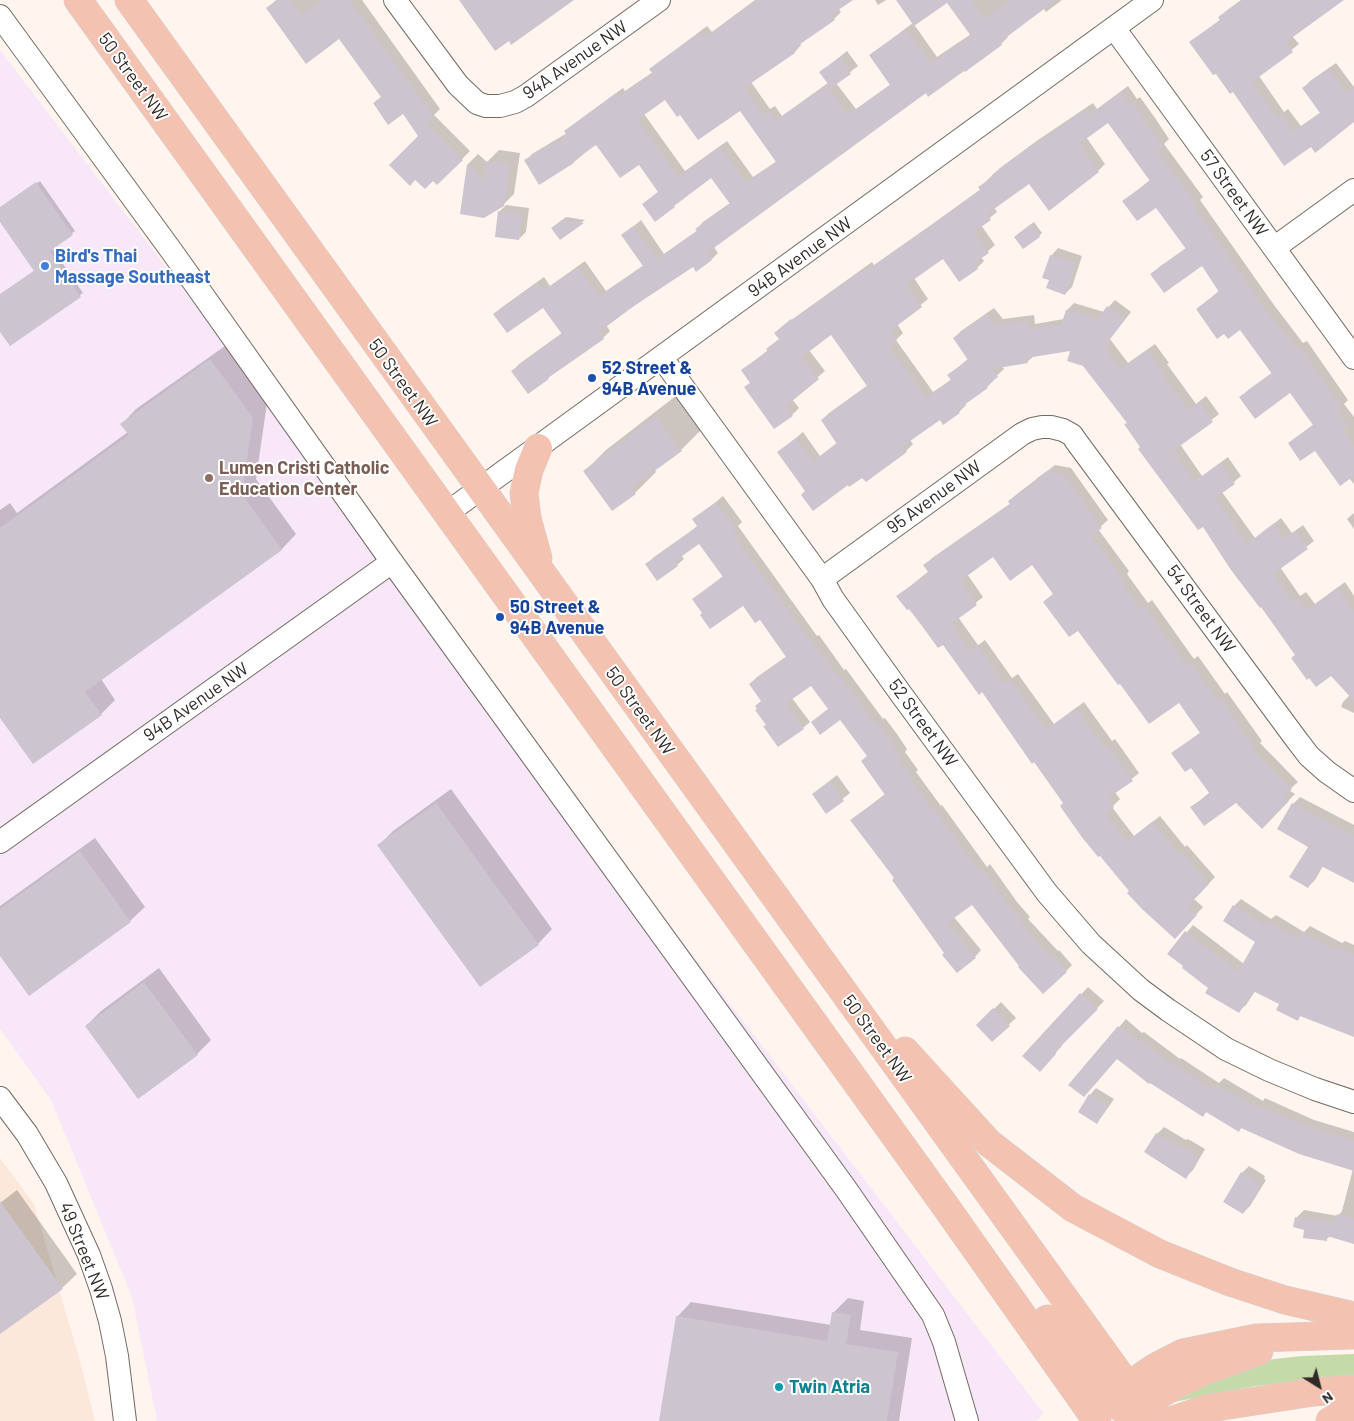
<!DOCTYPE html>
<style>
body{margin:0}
#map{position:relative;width:1354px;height:1421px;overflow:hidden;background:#fff5ee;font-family:Barlow,sans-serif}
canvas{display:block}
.north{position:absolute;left:1294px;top:1361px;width:50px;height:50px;-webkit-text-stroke:4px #fff;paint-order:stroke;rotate:144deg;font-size:14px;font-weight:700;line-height:20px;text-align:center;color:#2f2a27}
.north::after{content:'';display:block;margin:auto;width:18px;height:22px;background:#2f2a27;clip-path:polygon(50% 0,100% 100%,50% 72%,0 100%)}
</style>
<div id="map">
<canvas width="1354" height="1421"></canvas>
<div class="north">N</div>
</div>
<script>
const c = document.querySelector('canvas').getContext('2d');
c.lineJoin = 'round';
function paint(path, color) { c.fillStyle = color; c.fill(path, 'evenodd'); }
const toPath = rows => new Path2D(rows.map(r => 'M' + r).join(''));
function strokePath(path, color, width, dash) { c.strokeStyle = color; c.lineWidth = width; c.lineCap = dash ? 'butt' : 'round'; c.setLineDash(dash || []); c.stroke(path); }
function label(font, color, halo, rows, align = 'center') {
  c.font = font + ' Barlow,sans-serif'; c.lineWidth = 4; c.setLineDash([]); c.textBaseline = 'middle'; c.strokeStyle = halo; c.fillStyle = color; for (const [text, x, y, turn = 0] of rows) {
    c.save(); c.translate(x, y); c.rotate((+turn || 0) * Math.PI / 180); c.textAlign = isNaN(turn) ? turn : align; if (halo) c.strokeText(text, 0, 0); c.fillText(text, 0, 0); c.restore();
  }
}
paint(toPath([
 [0,50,1044,1414,1036,1421,157,1421,132,1297,51,1100,0,1029]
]), '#f8e7f9');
paint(toPath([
 [0,1158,34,1204,81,1364,95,1421,0,1421]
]), '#fbe8db');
paint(toPath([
 [1354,1354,1354,1377,1255,1386,1174,1402,1171,1396,1247,1362,1302,1356]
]), '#c4daa9');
paint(toPath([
 [276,0,362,0,440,109,434,115,470,151,437,184,420,136,403,112,374,104,382,96,340,38,268,8],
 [755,0,850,0,838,8,841,12,834,19,800,43,801,45,795,52,751,82,770,109,775,106,782,116,828,83,821,72,847,51,858,66,836,83,856,109,891,84,871,55,878,49,913,23,937,57,971,34,946,0,1062,0,1046,12,1043,8,1006,35,1008,37,1001,44,926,92,714,247,718,253,712,259,693,265,606,325,610,331,603,338,555,372,548,378,513,371,519,364,562,333,543,307,495,314,501,308,544,277,550,286,585,261,606,291,644,265,623,235,641,220,664,254,698,230,697,229,703,222,730,203,712,177,655,220,644,204,659,191,639,163,597,143,574,162,526,161,532,154,567,133,573,125,623,88,625,91,653,72,651,69,658,63,707,26,712,32],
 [665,98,681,113,740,109,777,161,753,177,727,141,685,171,644,114],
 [875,0,886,0,878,5],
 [1241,0,1340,0,1292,36,1299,44,1259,76,1284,112,1288,109,1301,126,1321,112,1304,88,1310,81,1336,63,1354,87,1354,121,1316,152,1311,145,1233,90,1191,43,1221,19,1220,17,1226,11],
 [1128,86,1137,99,1140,97,1155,118,1169,139,1164,144,1203,197,1200,200,1274,305,1303,343,1307,341,1348,400,1344,404,1354,417,1354,484,1349,478,1315,449,1289,443,1314,424,1290,392,1241,397,1248,390,1273,372,1241,328,1197,309,1220,290,1202,265,1152,274,1159,267,1186,248,1156,206,1124,201,1150,180,1108,122,1086,137,1105,164,1098,171,1029,182,994,207,997,212,981,225,995,245,981,257,984,261,977,268,960,280,943,258,914,278,928,299,897,324,903,333,896,340,933,392,952,379,949,375,969,358,954,338,961,331,994,308,1003,319,1034,315,1035,324,1064,319,1067,310,1074,303,1104,312,1115,300,1131,312,1110,339,1128,363,1155,344,1169,363,1167,364,1196,404,1206,396,1219,414,1180,444,1202,476,1228,457,1241,476,1222,492,1255,538,1281,518,1292,533,1303,525,1314,541,1280,567,1300,596,1306,592,1315,604,1345,582,1354,596,1354,713,1341,707,1343,702,1350,695,1332,674,1297,655,1203,525,1142,447,1128,422,1072,350,1034,356,1027,362,1002,366,1004,369,993,379,994,380,987,387,965,403,966,405,959,412,943,423,940,418,910,440,913,444,906,451,848,484,807,491,779,452,803,432,820,456,838,442,822,420,829,413,868,385,831,334,809,350,825,371,792,399,799,408,792,415,751,383,742,371,768,350,780,338,783,326,872,262,874,265,931,225,981,189,980,187,1000,168,1038,140,1093,103,1097,109],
 [499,150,520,153,514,194,504,204,461,213,468,164,478,154,487,162],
 [40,181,75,231,52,248,83,293,10,344,0,329,0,295,35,270,0,219,0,208],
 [506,205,529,208,526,232,519,239,499,212],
 [566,217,585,220,561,238,556,225],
 [1034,222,1042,233,1039,236,1018,234],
 [1058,248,1082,256,1072,287,1065,294,1050,279,1051,256],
 [225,346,267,403,256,479,296,534,282,549,101,679,115,700,101,714,0,716,0,510,10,503,17,513,128,432,122,424,136,409],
 [677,395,702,429,681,450,655,470,656,472,635,493,585,471,606,450],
 [1055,465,1071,468,1108,520,1098,529,1129,571,1127,574,1148,603,1152,600,1194,659,1198,656,1225,694,1227,692,1262,741,1260,743,1298,782,1289,790,1295,794,1262,828,1236,802,1192,807,1210,792,1191,766,1173,753,1201,732,1179,702,1120,682,1078,629,1044,602,1054,593,1033,564,994,555,967,574,983,597,958,617,978,645,985,640,1012,678,1018,674,1054,724,1084,702,1112,741,1115,739,1139,773,1115,792,1120,799,1112,807,1134,836,1160,816,1185,847,1187,845,1215,877,1194,899,1203,907,1182,930,1064,803,983,691,943,643,923,625,898,596,929,571,925,565,932,558,1011,503,1009,501,1017,494],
 [723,496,742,522,738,526,817,636,819,635,844,670,846,669,883,719,885,718,897,734,907,749,905,752,918,770,916,772,941,806,942,805,987,867,990,864,1017,902,1030,917,1028,919,1058,951,1059,950,1072,965,1061,976,972,904,954,917,981,950,975,957,945,953,895,878,852,820,885,794,868,756,841,718,813,722,829,708,811,684,792,698,810,722,803,728,767,725,762,700,750,684,757,677,787,656,760,619,743,605,704,613,693,599,723,576,699,542,681,555,684,559,677,565,647,564,654,557,698,526,694,520],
 [1354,513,1354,529,1347,519],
 [837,775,850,793,826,812,813,794],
 [451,789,552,929,538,944,379,845,393,831],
 [1300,797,1354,825,1354,882,1323,866,1315,880,1308,887,1310,846,1293,804],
 [95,838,145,907,130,921,29,994,0,954,0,906],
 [1241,899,1271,919,1276,915,1304,932,1310,926,1342,943,1345,941,1354,945,1354,1036,1302,1015,1297,1019,1280,1004,1255,991,1246,1005,1239,1011,1169,954,1193,925,1244,964,1257,942,1234,906],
 [159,968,211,1040,197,1054,86,1026,101,1011],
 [1088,987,1104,1001,1061,1045,1062,1046,1046,1063,1024,1056],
 [1001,1002,1016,1018,992,1040,978,1025],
 [1126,1019,1142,1033,1144,1032,1180,1059,1181,1058,1219,1083,1224,1078,1263,1101,1265,1098,1314,1120,1354,1132,1354,1243,1330,1236,1326,1240,1306,1229,1297,1217,1304,1210,1338,1216,1342,1211,1353,1169,1242,1127,1239,1130,1207,1111,1202,1116,1117,1058,1070,1084],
 [1096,1088,1114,1099,1103,1115,1096,1122,1090,1095],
 [1164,1127,1186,1140,1188,1139,1205,1149,1193,1170,1186,1177,1146,1151,1157,1134],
 [1249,1166,1265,1176,1264,1179,1266,1180,1250,1206,1243,1213,1242,1173],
 [17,1190,77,1274,62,1288,0,1333,0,1203],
 [848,1298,864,1301,860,1330,912,1338,899,1421,660,1421,677,1317,691,1302,831,1325,833,1313]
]), '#0003');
paint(toPath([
 [277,0,290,0,301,16,323,0,349,0,434,117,426,123,463,160,437,185,433,181,425,189,415,180,410,186,389,165,418,136,403,114,388,125,373,103,381,97,339,39,306,64,266,8],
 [459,0,574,0,511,45,509,41,495,51],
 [757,0,853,0,831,15,835,20,793,49,795,53,744,88,763,115,768,111,775,121,826,85,848,115,890,85,869,55,906,29,930,63,971,36,947,3,914,26,896,0,971,0,985,19,1012,0,1056,0,1000,42,1002,45,965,72,964,71,928,97,926,93,707,253,712,260,696,272,693,267,634,306,599,332,604,339,548,378,549,379,528,394,511,371,562,334,543,308,507,333,493,314,536,283,543,291,578,267,599,297,643,266,621,235,633,226,657,259,697,231,695,229,730,204,711,178,674,206,675,207,655,222,642,204,658,192,639,165,620,178,596,145,573,161,574,163,539,185,524,160,567,135,564,131,616,93,618,97,652,73,649,69,700,32,705,38],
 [665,100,677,117,680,115,698,140,740,111,776,162,746,183,720,147,678,177,637,120],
 [1242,0,1344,0,1286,42,1293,52,1252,82,1277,118,1281,115,1294,132,1320,113,1302,88,1328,69,1346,93,1354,88,1354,122,1315,153,1311,147,1284,166,1233,92,1230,94,1216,74,1213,75,1189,42,1220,20,1218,17],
 [840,57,851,74,831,88,819,72],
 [1121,92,1130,105,1133,103,1163,147,1157,151,1197,205,1194,207,1267,312,1296,349,1299,347,1342,408,1337,411,1348,426,1342,430,1354,447,1354,476,1340,486,1315,451,1300,461,1288,443,1313,425,1290,393,1255,419,1239,397,1272,374,1240,330,1228,339,1224,334,1217,339,1196,309,1219,292,1202,266,1164,293,1150,274,1186,249,1156,208,1137,221,1122,201,1150,181,1108,123,1079,144,1099,172,1049,211,1029,184,987,214,991,220,974,232,989,253,974,263,978,269,959,282,943,259,906,285,922,307,890,331,897,341,889,347,926,398,951,380,947,375,968,360,953,338,987,314,995,326,1027,321,1028,330,1061,325,1066,310,1098,319,1107,306,1125,319,1104,347,1121,369,1148,350,1162,371,1161,372,1188,410,1199,402,1213,422,1173,451,1194,482,1220,463,1235,484,1215,498,1247,544,1273,524,1284,539,1295,531,1308,549,1273,574,1293,602,1298,598,1307,610,1337,588,1354,612,1354,701,1331,676,1316,687,1309,678,1307,680,1291,658,1295,655,1261,607,1260,608,1231,570,1203,527,1198,530,1138,449,1140,447,1124,424,1127,423,1083,366,1067,361,1070,351,1027,358,1028,363,992,369,998,377,986,386,988,388,957,410,960,413,943,425,940,420,903,446,907,452,866,482,862,478,849,487,848,485,813,511,801,495,805,491,777,452,796,438,813,462,837,444,821,420,867,386,831,335,802,357,819,379,786,406,793,416,774,429,744,387,750,383,741,370,768,351,766,349,779,339,774,333,791,319,792,320,864,269,866,271,922,232,980,190,978,187,993,177,992,175,1030,146,1031,147,1085,110,1089,115],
 [487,161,510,164,504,206,484,218,460,214,467,164,484,180],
 [36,182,73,235,50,251,81,297,10,346,0,332,0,294,34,271,0,222,0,207],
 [498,211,523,215,519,240,495,237],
 [562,220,584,223,560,240,551,228],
 [1031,224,1040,237,1023,249,1014,237],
 [1050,255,1076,263,1065,295,1046,288,1049,280,1042,278],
 [210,359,253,418,242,494,282,550,85,692,102,715,33,764,0,718,0,528,129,435,120,424],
 [655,416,682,451,631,488,636,494,612,511,583,471],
 [1047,471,1064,475,1102,528,1091,536,1123,579,1120,581,1140,609,1144,606,1186,665,1190,662,1217,700,1220,698,1255,749,1253,750,1292,789,1283,798,1289,801,1262,829,1236,803,1204,826,1190,807,1210,794,1191,768,1185,772,1171,753,1200,733,1179,703,1149,724,1120,684,1118,685,1078,631,1069,637,1043,602,1053,594,1032,565,1010,581,993,557,960,581,977,605,951,624,970,651,977,646,1005,684,1010,680,1046,730,1076,708,1104,747,1107,745,1133,781,1108,798,1114,807,1105,814,1127,842,1152,822,1177,853,1180,851,1209,884,1187,907,1197,915,1175,939,1142,909,1127,893,1129,891,1100,856,1098,857,1081,836,1060,806,1063,803,1034,762,1032,764,982,692,979,695,943,645,938,648,922,626,909,609,907,610,896,596,929,573,923,565,1010,505,1008,501,1036,482,1036,479],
 [716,502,736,530,732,533,810,641,811,640,837,676,839,675,876,725,878,724,890,741,901,757,898,759,912,778,910,779,933,811,935,810,980,873,983,870,1010,908,1024,924,1022,926,1050,957,1051,955,1067,972,1043,994,1018,967,1019,966,972,905,947,923,976,958,957,973,942,955,944,953,892,880,894,878,850,820,885,795,861,761,867,756,840,720,820,735,811,722,828,709,811,686,785,704,804,729,778,747,763,726,766,725,755,710,757,709,755,706,761,701,749,684,786,657,760,620,755,623,743,606,710,629,700,615,702,613,692,599,723,577,699,544,675,561,678,566,657,581,645,564,689,533,697,526,692,519],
 [830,781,844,801,826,814,812,794],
 [436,803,539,945,480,987,377,845],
 [1292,803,1354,836,1354,883,1321,866,1308,888,1289,877,1308,847,1277,829],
 [80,851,131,922,29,996,0,956,0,909],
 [1233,905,1265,926,1268,921,1298,939,1302,932,1335,950,1337,947,1354,955,1354,1037,1300,1016,1298,1021,1276,1010,1279,1004,1253,991,1239,1013,1205,993,1208,988,1182,968,1183,966,1167,954,1185,931,1238,972,1255,942,1223,921],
 [144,982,198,1055,138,1099,85,1026],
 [1080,993,1098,1009,1055,1052,1056,1054,1040,1072,1022,1056],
 [993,1008,1010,1026,992,1042,976,1025],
 [1118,1026,1134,1039,1136,1038,1173,1065,1173,1064,1213,1090,1216,1085,1256,1107,1257,1105,1307,1126,1354,1141,1354,1171,1299,1154,1241,1128,1239,1132,1206,1112,1203,1117,1150,1083,1149,1084,1117,1059,1084,1097,1068,1085],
 [1089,1094,1108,1106,1097,1124,1078,1112],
 [1156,1133,1179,1147,1180,1145,1199,1157,1186,1179,1144,1152],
 [1241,1172,1259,1183,1258,1186,1260,1187,1243,1214,1223,1202],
 [0,1201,63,1289,0,1334],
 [1337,1214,1354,1219,1354,1244,1327,1236,1327,1241,1303,1238,1304,1230,1293,1227,1295,1217,1334,1223],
 [832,1312,851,1315,846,1344,898,1352,887,1421,659,1421,676,1316,827,1341]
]), '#ccc5d0');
const minor = toPath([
 [395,0,458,85,477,103,486,106,500,106,515,102,526,96,659,0],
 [0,16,173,253,392,562,846,1189,933,1315,944,1342,967,1421],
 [1114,28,1354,358],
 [1274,248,1354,190],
 [662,358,822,579,833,599,901,694,1047,893,1091,944,1141,990,1168,1010,1226,1049,1269,1070,1315,1089,1354,1102],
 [447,513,1152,0],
 [822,579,1022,434,1032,429,1042,427,1051,427,1063,430,1072,435,1076,441,1296,739,1309,756,1327,772,1354,791],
 [0,842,392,562],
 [0,1098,27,1134,56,1183,89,1255,101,1289,110,1321,117,1356,125,1421]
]);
const major = toPath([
 [78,0,946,1207,1097,1421],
 [129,0,1153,1421],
 [538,558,527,518,524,493,529,470,538,448],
 [905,1051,989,1143,1073,1208,1160,1254,1230,1282,1285,1300,1354,1316],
 [1047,1319,1098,1385,1120,1407,1139,1421],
 [1113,1398,1128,1386,1154,1368,1183,1353,1256,1338,1354,1335],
 [1128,1415,1141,1405,1183,1381,1204,1371,1259,1351],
 [1170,1421,1209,1408,1314,1392,1354,1389],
 [1330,1421,1354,1409]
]);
strokePath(minor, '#746a62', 24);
strokePath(major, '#d5d4d4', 29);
strokePath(minor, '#fff', 22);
strokePath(major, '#f3c2b0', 28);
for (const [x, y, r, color] of [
 [45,266,5,"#3f7fe0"],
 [592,378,5,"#1a4fb4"],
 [209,478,5,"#8d6e63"],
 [500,617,5,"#1a4fb4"],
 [779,1387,5,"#0f9aa8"]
]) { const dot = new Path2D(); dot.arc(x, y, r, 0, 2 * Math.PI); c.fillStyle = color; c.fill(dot); strokePath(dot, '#fff', 2); }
label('18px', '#2f2a27', '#fff', [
 ["94A Avenue NW",575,60,-35],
 ["50 Street NW",133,77,54],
 ["57 Street NW",1234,193,54],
 ["94B Avenue NW",800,257,-36],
 ["50 Street NW",403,383,54],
 ["95 Avenue NW",934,497,-36],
 ["54 Street NW",1201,609,54],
 ["94B Avenue NW",196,702,-35],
 ["50 Street NW",640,711,54],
 ["52 Street NW",923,723,54],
 ["50 Street NW",877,1039,54],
 ["49 Street NW",84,1251,68]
]);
label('bold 18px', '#366cbe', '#fff', [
 ["Bird's Thai",55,256],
 ["Massage Southeast",55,277]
], 'left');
label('bold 18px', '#164399', '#fff', [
 ["52 Street &",602,368],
 ["94B Avenue",602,389],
 ["50 Street &",510,607],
 ["94B Avenue",510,628]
], 'left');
label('bold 18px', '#785e54', '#fff', [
 ["Lumen Cristi Catholic",219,468],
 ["Education Center",219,489]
], 'left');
label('bold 18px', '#0d838f', '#fff', [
 ["Twin Atria",789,1387]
], 'left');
</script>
